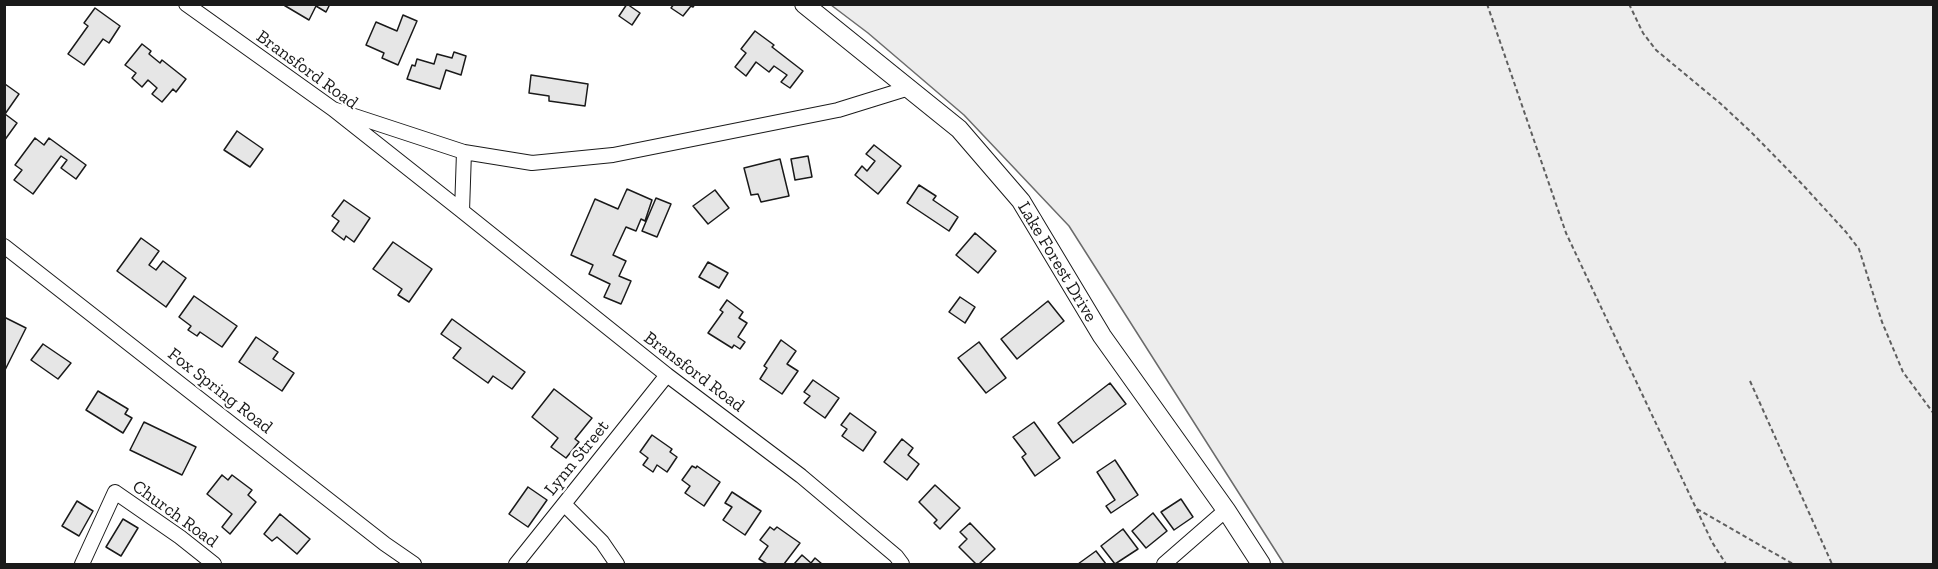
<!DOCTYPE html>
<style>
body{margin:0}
#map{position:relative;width:1938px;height:569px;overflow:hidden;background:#fff;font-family:"Zilla Slab",serif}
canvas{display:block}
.frame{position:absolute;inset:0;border:6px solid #1a1a1a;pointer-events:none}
</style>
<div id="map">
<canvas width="1938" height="569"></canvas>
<div class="frame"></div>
</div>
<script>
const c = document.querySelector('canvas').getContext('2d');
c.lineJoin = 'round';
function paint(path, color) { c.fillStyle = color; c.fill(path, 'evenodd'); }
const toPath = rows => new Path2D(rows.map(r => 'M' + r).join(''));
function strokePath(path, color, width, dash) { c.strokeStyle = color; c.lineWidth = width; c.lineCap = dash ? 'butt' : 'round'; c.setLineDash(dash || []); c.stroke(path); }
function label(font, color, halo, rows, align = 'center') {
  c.font = font + ' "Zilla Slab",serif'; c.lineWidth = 4.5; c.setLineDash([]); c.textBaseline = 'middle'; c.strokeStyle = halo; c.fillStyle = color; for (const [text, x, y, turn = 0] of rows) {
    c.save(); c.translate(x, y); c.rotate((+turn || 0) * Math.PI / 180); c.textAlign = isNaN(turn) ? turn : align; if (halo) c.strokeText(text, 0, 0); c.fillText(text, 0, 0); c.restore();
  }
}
const green = toPath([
 [831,5,1933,5,1933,564,1284,564,1069,226,964,115,868,33,831,5]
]);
paint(green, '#ededed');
strokePath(green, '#6a6a6a', 1.5);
const building = toPath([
 [282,4,330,4,326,12,316,6,309,20,282,4],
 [627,4,640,13,632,25,619,16,627,4],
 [674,4,695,4,693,7,691,6,683,16,671,8,674,4],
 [95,8,120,26,109,43,103,39,84,65,68,54,88,26,84,23,95,8],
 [403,15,417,21,398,65,382,58,384,53,366,45,376,22,397,31,403,15],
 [755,31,774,45,772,47,803,71,790,88,781,82,787,75,774,66,769,72,756,62,746,76,735,67,746,53,741,49,755,31],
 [142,44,151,51,149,54,160,63,162,60,186,79,176,92,173,89,162,102,152,94,157,88,148,80,142,87,132,78,136,73,125,65,142,44],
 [454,52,466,56,461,75,446,70,440,89,407,79,412,65,415,66,417,59,434,64,437,54,452,58,454,52],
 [531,75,588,84,585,106,549,101,549,96,529,93,531,75],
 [5,84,19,94,5,114,17,123,4,141,4,85,5,84],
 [237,131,263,149,250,167,224,150,237,131],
 [35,138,44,145,49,138,86,165,76,179,61,168,67,160,61,156,33,194,14,180,22,170,15,165,35,138],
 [874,145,901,166,878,194,855,175,862,166,867,171,875,161,866,154,874,145],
 [808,156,812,177,795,180,791,159,808,156],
 [780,159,789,196,761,202,758,194,751,195,744,168,780,159],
 [919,185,936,196,933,200,958,217,949,231,907,203,919,185],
 [627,189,652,200,645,221,641,219,636,231,626,227,613,255,626,261,619,276,631,281,621,304,604,297,610,284,589,274,593,265,571,255,595,199,618,209,627,189],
 [715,190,729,208,708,224,693,206,715,190],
 [656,198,671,204,657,237,642,231,656,198],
 [344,200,370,218,354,242,346,236,344,240,332,231,339,221,332,216,344,200],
 [975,233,996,251,978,273,956,255,975,233],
 [141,238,159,251,149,265,156,270,163,261,186,278,166,307,117,271,141,238],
 [393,242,432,269,409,302,398,295,402,289,373,269,393,242],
 [708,262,728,273,719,288,699,277,708,262],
 [194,296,237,326,222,347,200,332,197,336,188,330,191,326,179,317,194,296],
 [960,297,975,307,965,323,949,312,960,297],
 [727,300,743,312,739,318,747,323,738,337,745,342,740,349,734,345,732,348,708,333,723,312,720,310,727,300],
 [1048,301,1064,321,1017,359,1001,339,1048,301],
 [4,317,26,328,5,370,4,370,4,317],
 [452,319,525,372,512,389,493,376,488,383,453,358,461,348,441,334,452,319],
 [256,337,278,352,273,359,294,373,282,391,239,362,256,337],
 [781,340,796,351,787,364,798,371,782,394,760,379,767,368,764,366,781,340],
 [979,342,1006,378,986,393,958,358,979,342],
 [43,344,71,363,58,379,31,360,43,344],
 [813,380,839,398,825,418,804,403,810,396,804,392,813,380],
 [1110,383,1126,404,1073,443,1058,423,1110,383],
 [554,389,592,418,575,439,579,442,566,458,551,447,558,438,532,417,554,389],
 [98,391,128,409,125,414,132,418,123,433,86,410,98,391],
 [850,413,876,432,863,451,842,436,847,429,841,425,850,413],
 [144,422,196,447,182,475,130,450,144,422],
 [1034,422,1060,458,1035,476,1022,457,1026,454,1013,437,1034,422],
 [652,435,672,449,670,452,677,457,667,472,657,465,653,472,643,465,648,458,640,452,652,435],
 [902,439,913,448,908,455,919,464,907,480,884,462,902,439],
 [1115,460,1138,495,1111,513,1106,506,1115,500,1097,472,1115,460],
 [692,466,696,468,697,466,720,482,704,506,685,493,690,486,682,480,692,466],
 [222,475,228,480,232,475,252,490,248,495,256,502,230,534,222,527,232,514,207,494,222,475],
 [935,485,960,508,940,529,934,523,937,520,919,502,935,485],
 [528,487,547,500,528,527,509,514,528,487],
 [732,492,761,511,745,535,723,520,732,507,725,503,732,492],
 [1181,499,1193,517,1174,530,1161,512,1181,499],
 [77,501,93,511,79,536,62,526,77,501],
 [1153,513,1167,531,1146,548,1132,531,1153,513],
 [280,514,310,539,297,554,277,537,272,541,264,534,280,514],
 [123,519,138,528,121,556,106,547,123,519],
 [970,523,995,549,979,564,976,564,959,547,967,539,960,532,970,523],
 [770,527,774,530,777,527,800,543,784,564,767,564,759,559,768,546,760,540,770,527],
 [1123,529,1138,549,1115,564,1101,546,1123,529],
 [1096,551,1106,564,1078,564,1096,551],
 [802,555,811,563,815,558,822,564,794,564,802,555]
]);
paint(building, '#e6e6e6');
strokePath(building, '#1a1a1a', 1.5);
const street = toPath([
 [186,4,333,109,462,211],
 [333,109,464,152,532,163,613,155,838,110,909,88],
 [464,152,462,211,667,375,801,476,896,556,902,564],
 [4,246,385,544,414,564],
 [564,504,602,542,617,564],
 [82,564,115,492,180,537,214,564],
 [516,564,667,375],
 [1164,564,1226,510]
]);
const secondary = toPath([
 [804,4,959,129,1021,201,1102,336,1226,510,1261,564]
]);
strokePath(street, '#1a1a1a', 16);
strokePath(secondary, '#1a1a1a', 20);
strokePath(toPath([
 [1487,4,1566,233,1712,542,1726,564],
 [1629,4,1643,33,1656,50,1721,104,1751,132,1802,184,1846,232,1859,249,1882,322,1903,372,1934,414],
 [1750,381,1832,564],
 [1697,509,1793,564]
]), '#5f5f5f', 2, [4.5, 3]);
strokePath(street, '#fff', 14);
strokePath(secondary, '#fff', 18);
label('18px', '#1a1a1a', '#fff', [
 ["Bransford Road",307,70,36],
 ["Lake Forest Drive",1057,262,59],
 ["Bransford Road",694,372,37],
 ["Fox Spring Road",220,391,38],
 ["Lynn Street",577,458,-51],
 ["Church Road",175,514,36]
]);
</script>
